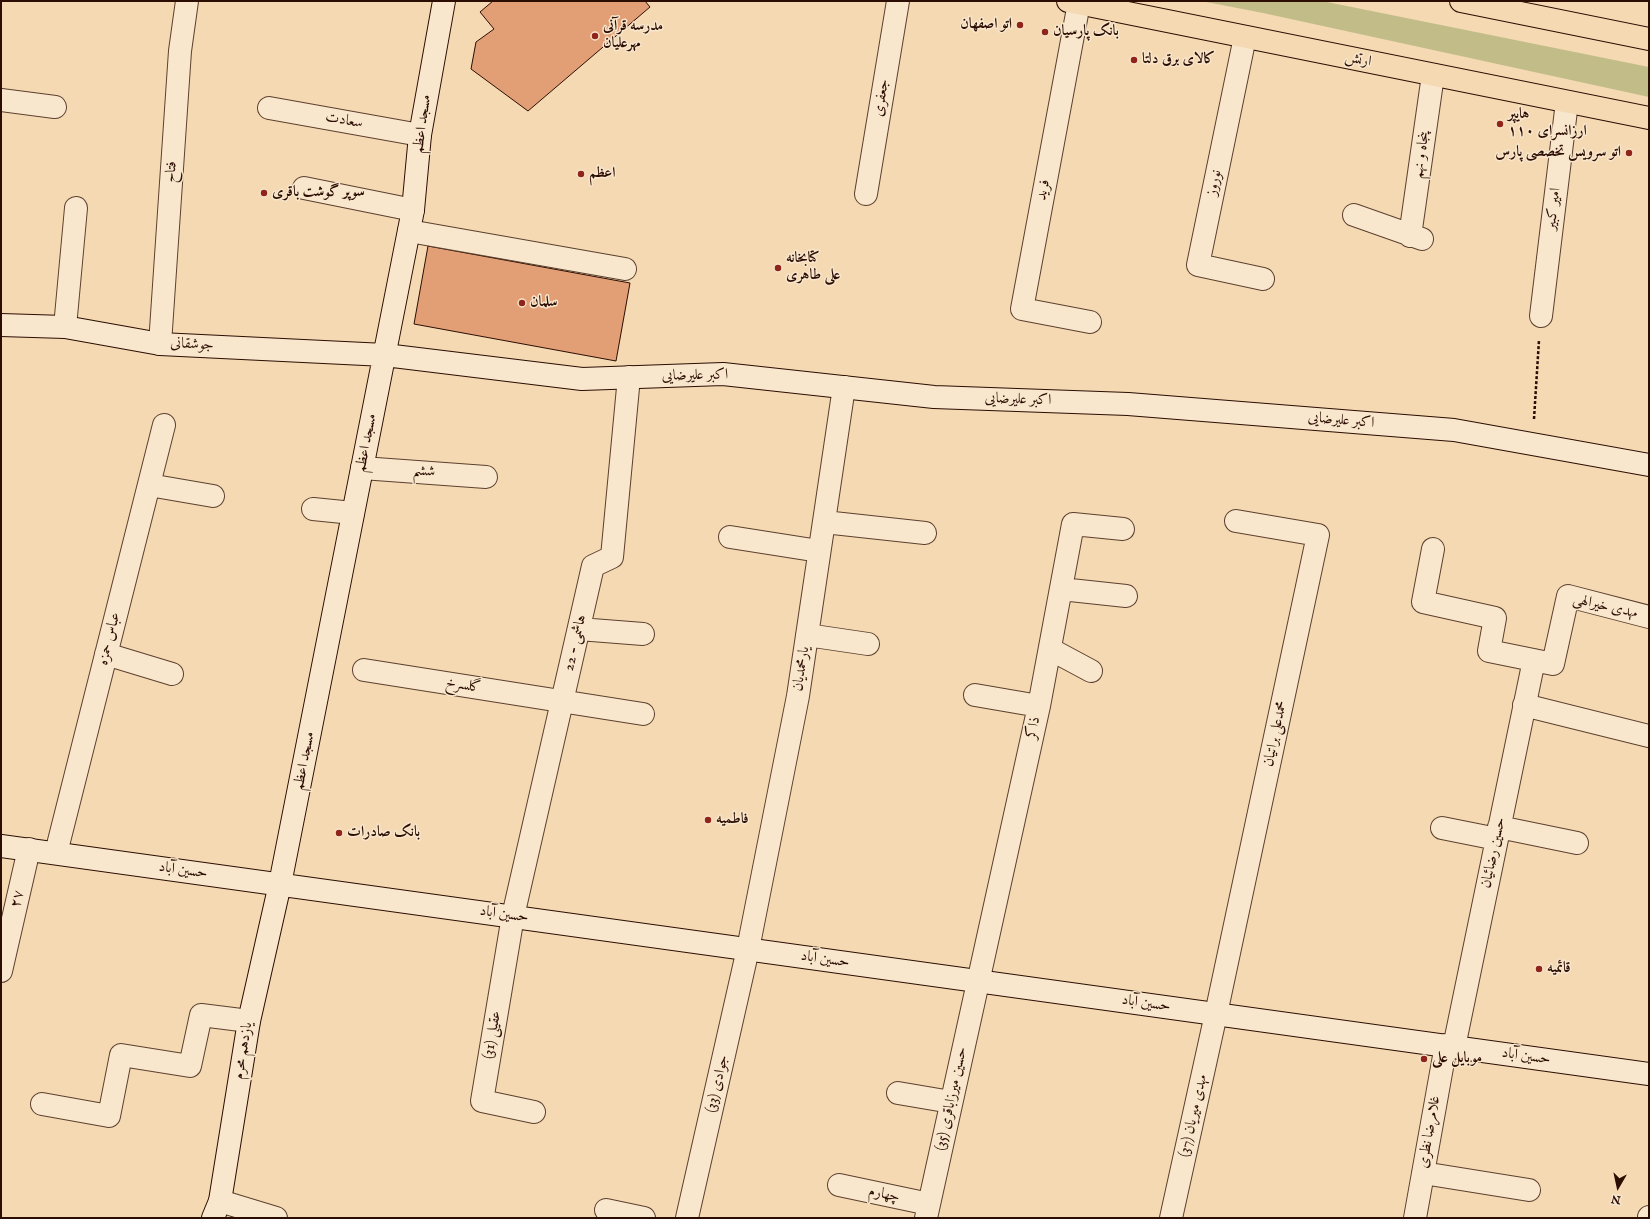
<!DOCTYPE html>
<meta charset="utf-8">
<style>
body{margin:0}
#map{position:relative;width:1650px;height:1219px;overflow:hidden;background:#f4d9b2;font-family:"IM FELL English",serif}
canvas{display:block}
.frame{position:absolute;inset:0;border:2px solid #2b0d02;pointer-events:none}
.north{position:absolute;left:1598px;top:1167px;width:40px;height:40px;-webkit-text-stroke:3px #f8e6cd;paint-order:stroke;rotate:189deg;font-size:11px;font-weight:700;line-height:16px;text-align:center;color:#2b0d02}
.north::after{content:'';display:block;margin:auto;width:14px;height:18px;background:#2b0d02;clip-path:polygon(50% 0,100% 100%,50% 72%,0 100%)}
</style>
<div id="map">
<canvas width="1650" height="1219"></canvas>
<div class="frame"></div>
<div class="north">N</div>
</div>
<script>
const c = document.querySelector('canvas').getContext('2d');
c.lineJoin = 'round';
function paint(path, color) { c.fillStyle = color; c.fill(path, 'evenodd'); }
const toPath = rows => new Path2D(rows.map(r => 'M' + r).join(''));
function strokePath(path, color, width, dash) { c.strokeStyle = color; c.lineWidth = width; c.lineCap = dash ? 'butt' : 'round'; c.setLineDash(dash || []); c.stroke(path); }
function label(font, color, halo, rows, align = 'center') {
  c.font = font + ' "IM FELL English",Amiri,serif'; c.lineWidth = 3; c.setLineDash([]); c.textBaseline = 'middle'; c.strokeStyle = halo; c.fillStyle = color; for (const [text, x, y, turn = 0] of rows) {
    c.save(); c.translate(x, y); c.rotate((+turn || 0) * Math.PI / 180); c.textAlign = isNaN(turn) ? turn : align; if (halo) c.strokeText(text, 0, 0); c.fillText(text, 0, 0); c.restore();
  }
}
paint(toPath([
 [1201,1,1322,1,1649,67,1649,97,1263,13]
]), '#c2bd88');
const building = toPath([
 [493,1,645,1,650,7,528,111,471,69,476,42,494,29,480,12,493,1],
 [428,246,630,283,616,361,414,324,428,246]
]);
paint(building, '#e29f76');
strokePath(building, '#2b0d02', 1);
const street = toPath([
 [1079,3,1022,309,1090,322],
 [1245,37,1198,265,1263,279],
 [1,100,55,107],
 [269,108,420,135],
 [304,188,413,210],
 [866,194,898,1],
 [1354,215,1422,239],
 [409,231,625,269],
 [1410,236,1433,75],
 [1541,316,1567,102],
 [65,327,76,208],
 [160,344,180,51,187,1],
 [362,468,486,477],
 [149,485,213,496],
 [313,509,353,513],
 [824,522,925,533],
 [730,537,819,551],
 [1433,549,1423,602,1495,618,1489,651,1553,664,1568,596,1649,617],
 [1061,589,1126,596],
 [579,629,643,634],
 [807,635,868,644],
 [1050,649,1091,671],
 [106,654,172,674],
 [364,670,643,714],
 [975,695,1039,706],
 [1524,705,1649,736],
 [1499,827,1577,843],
 [1442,828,1497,839],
 [56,853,164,425],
 [1,971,29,849],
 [1454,1047,1534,660],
 [898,1093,951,1102],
 [42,1104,109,1116,121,1055,190,1066,201,1015,249,1021],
 [534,1112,482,1101,513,916,593,566,612,557,629,377],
 [1423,1173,1529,1190],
 [839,1185,929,1204],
 [220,1201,276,1218],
 [606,1210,644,1218],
 [687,1218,748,949,798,696,844,387],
 [926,1218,1039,706,1073,524,1123,529],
 [1171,1218,1216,1014,1318,535,1236,521],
 [1415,1218,1446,1045],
 [1649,1218,1649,1217]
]);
const secondary = toPath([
 [1,325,65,327,160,344,385,355,582,379,723,374,934,397,1128,404,1454,430,1649,465],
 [1,846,1649,1074],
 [213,1218,220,1201,249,1021,280,884,413,210,420,135,444,1]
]);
const primary = toPath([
 [1068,1,1649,118],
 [1461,1,1649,39]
]);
strokePath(street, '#5d402e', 24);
strokePath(secondary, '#2b0d02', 24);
strokePath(primary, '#2b0d02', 24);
strokePath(toPath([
 [1534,419,1539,340]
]), '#2b0d02', 2.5, [3, 2]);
strokePath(street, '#f8e6cd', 22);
strokePath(secondary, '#f8e6cd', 22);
strokePath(primary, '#f4d9b2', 22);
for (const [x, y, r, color] of [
 [1020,25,4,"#8f2418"],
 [1045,32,4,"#8f2418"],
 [595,36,4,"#8f2418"],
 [1134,60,4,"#8f2418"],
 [1500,124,4,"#8f2418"],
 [1629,153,4,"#8f2418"],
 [581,174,4,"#8f2418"],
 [264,193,4,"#8f2418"],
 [778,268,4,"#8f2418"],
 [522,303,4,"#8f2418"],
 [708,820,4,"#8f2418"],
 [339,833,4,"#8f2418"],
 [1539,969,4,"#8f2418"],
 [1424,1059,4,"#8f2418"]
]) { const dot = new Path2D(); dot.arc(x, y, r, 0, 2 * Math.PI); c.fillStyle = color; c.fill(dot); strokePath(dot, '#f8e6cd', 1.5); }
label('bold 15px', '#2b0d02', '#f8e6cd', [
 ["اتو اصفهان",1012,25,"right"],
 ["مدرسه قرآنی",603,27],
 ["مهرعلیان",603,44],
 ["بانک پارسیان",1053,32],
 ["کالای برق دلتا",1142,60],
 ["هایپر",1508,115],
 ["ارزانسرای ۱۱۰",1508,132],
 ["اتو سرویس تخصصی پارس",1621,153,"right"],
 ["اعظم",589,174],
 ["سوپر گوشت باقری",272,193],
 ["کتابخانه",786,259],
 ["علی طاهری",786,276],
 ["سلمان",530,303],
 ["فاطمیه",716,820],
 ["بانک صادرات",347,833],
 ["قائمیه",1547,969],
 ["موبایل علی",1432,1059]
], 'left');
label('15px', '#2b0d02', '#f8e6cd', [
 ["ارتش",1358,60,12],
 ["جعفری",882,98,-81],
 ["سعادت",344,121,10],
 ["مسجد اعظم",423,124,-82],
 ["پنجاه و نهم",1422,155,-82],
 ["فتاح",172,172,-86],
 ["نوروز",1215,183,-79],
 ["فرید",1044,190,-79],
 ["امیر کبیر",1554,209,-83],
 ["جوشقانی",192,345,3],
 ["اکبر علیرضایی",695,376,-1],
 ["اکبر علیرضایی",1018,400,2],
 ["اکبر علیرضایی",1341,421,5],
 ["مسجد اعظم",367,443,-79],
 ["ششم",424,472,4],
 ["مهدی خیرالهی",1605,607,13],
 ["عباس حمزه",110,639,-76],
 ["هاشمی - 22",576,643,-77],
 ["یارمحمدیان",802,669,-81],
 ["گلسرخ",463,686,9],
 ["ذاکر",1034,728,-78],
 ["محمدعلی براتیان",1276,734,-78],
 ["مسجد اعظم",305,761,-79],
 ["حسین رضائیان",1494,853,-78],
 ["حسین آباد",183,871,8],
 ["۲۷",18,899,-77],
 ["حسین آباد",504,915,8],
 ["حسین آباد",825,960,8],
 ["حسین آباد",1146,1004,8],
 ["عقیلی (31)",493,1035,-80],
 ["یازدهم محرم",244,1051,-81],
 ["حسین آباد",1526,1057,8],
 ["جوادی (33)",718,1084,-77],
 ["حسین میرزاباقری (35)",952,1099,-78],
 ["مهدی میریان (37)",1194,1116,-77],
 ["غلامرضا نظری",1430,1132,-80],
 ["چهارم",884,1195,12]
]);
</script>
